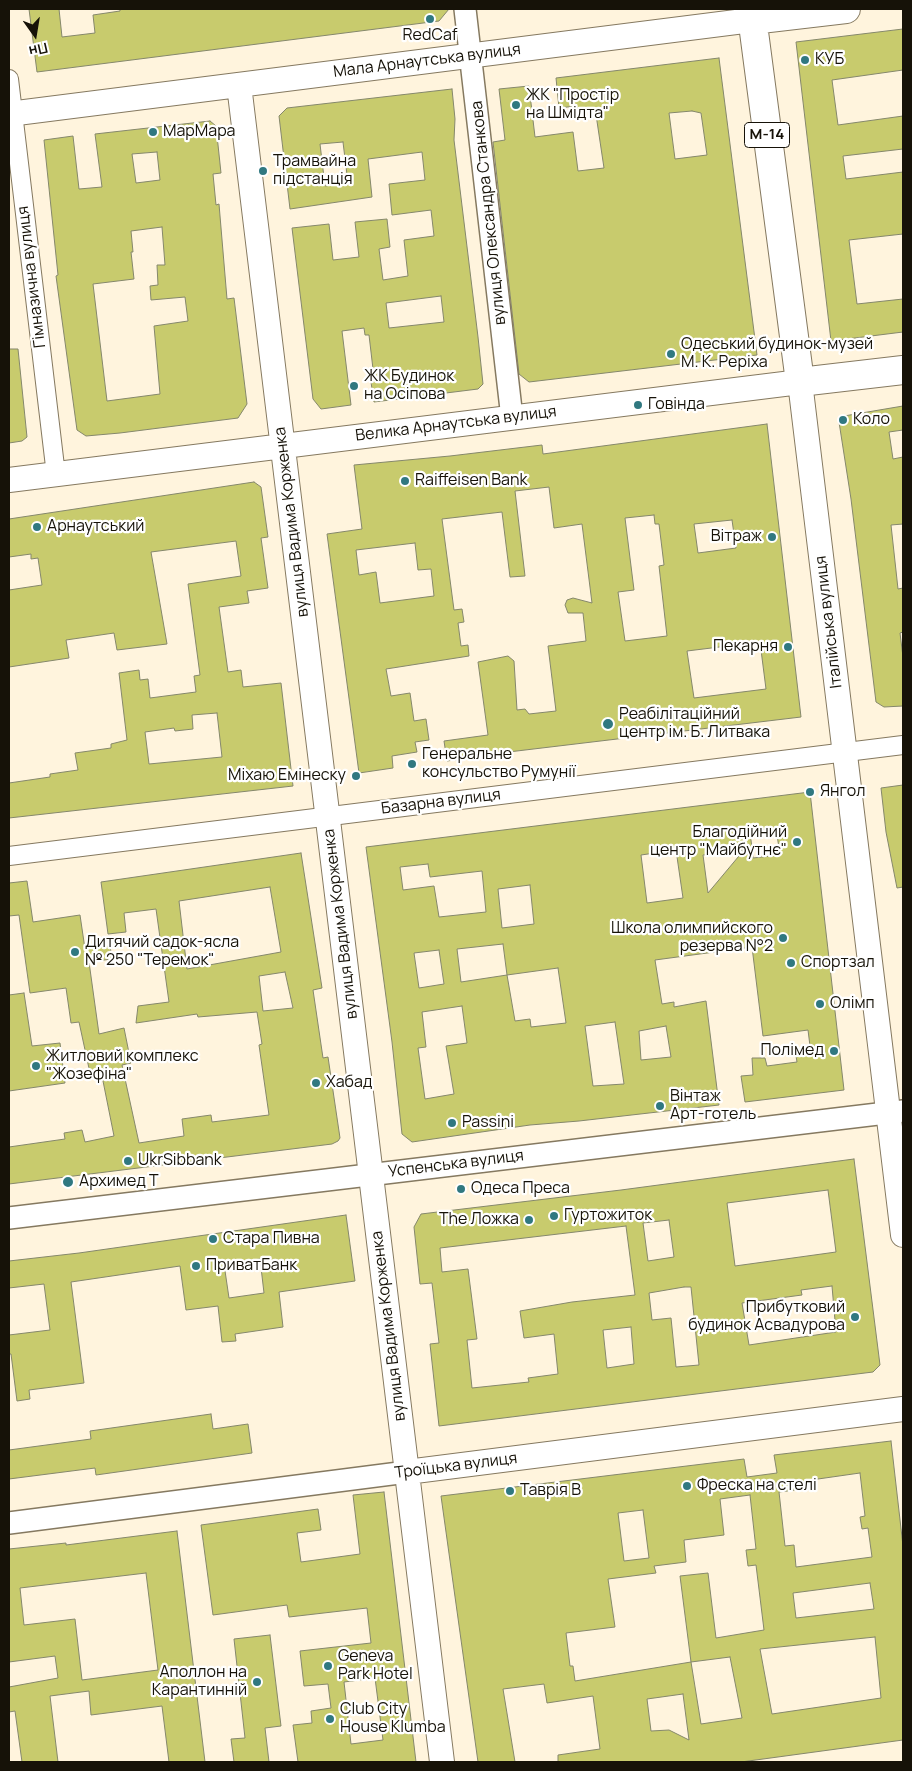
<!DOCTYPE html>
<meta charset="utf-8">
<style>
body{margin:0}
#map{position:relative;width:912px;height:1771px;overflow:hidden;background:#fff4dd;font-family:Manrope,sans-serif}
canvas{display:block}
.frame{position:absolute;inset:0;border:10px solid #161208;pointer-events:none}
.north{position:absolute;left:10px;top:10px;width:50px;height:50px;-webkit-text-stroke:4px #fff;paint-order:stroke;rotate:167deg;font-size:14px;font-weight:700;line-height:20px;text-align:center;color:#161208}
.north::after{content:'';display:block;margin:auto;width:18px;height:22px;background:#161208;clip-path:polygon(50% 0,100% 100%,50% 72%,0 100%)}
</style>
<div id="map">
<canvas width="912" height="1771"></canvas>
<div class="frame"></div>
<div class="north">Пн</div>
</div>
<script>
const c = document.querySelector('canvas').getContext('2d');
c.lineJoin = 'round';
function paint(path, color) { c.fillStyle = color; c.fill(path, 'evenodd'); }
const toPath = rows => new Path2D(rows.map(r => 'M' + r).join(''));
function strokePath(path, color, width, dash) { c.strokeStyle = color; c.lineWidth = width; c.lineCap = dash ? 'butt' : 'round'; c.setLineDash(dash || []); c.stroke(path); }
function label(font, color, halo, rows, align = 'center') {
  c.font = font + ' Manrope,sans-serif'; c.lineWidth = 4.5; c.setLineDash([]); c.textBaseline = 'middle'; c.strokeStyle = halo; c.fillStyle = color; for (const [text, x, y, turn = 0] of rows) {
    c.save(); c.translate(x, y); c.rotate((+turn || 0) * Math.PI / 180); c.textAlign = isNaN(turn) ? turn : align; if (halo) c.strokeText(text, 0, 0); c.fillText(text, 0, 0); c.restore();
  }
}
const building = toPath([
 [29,9,59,9,62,37,95,33,93,15,120,11,120,9,449,9,439,21,37,72,29,9],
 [903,29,903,70,832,80,838,125,903,116,903,149,843,156,846,179,903,172,903,234,849,240,857,304,903,299,903,332,831,341,796,42,903,29],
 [719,58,757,355,529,382,519,374,493,142,505,140,499,89,529,86,535,137,573,132,578,171,604,168,595,108,576,110,576,106,559,108,556,78,719,58],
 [692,111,701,113,707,155,675,159,669,113,692,111],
 [452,89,455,119,454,140,478,337,483,384,478,389,374,402,369,369,373,369,369,335,365,335,364,328,342,331,351,405,321,409,313,399,292,228,329,224,333,260,359,257,355,222,387,219,390,247,379,249,383,280,408,276,404,240,434,236,431,210,392,215,389,184,425,180,422,152,368,159,372,197,290,209,279,116,287,108,452,89],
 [343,142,348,183,325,186,320,144,343,142],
 [441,296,444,322,389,328,386,303,441,296],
 [210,121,216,126,221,173,213,174,216,205,219,204,227,299,234,298,247,404,238,418,120,433,86,436,77,430,56,276,58,275,44,140,73,136,79,189,102,187,95,134,210,121],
 [157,152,160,180,136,183,132,154,157,152],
 [162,227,165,265,157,265,158,285,150,286,151,300,185,297,188,321,154,326,160,394,107,401,93,284,134,279,131,252,133,252,131,231,162,227],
 [9,349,18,349,27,437,22,441,9,443,9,349],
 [903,406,903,430,889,432,893,459,903,457,903,524,891,525,898,589,903,588,903,632,900,633,903,657,903,706,884,707,876,702,851,499,839,422,844,416,903,406],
 [767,424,801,717,475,756,476,757,447,761,444,741,488,735,478,662,508,656,514,661,517,710,525,709,529,714,556,711,548,646,586,641,583,613,568,613,565,605,567,600,573,598,592,603,582,524,554,528,549,487,515,491,525,576,510,577,502,512,442,519,454,610,462,609,464,622,458,623,461,646,468,645,469,656,386,669,391,696,410,693,414,721,426,719,429,740,415,742,417,752,392,756,393,768,359,773,327,534,362,529,354,465,450,456,542,445,543,454,767,424],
 [654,515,655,524,659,524,664,565,659,566,667,636,625,641,618,592,634,590,625,518,654,515],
 [732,520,736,548,698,553,694,524,732,520],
 [415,543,418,570,431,569,434,596,380,603,376,572,359,575,356,550,415,543],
 [760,642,766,689,694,698,687,651,760,642],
 [254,482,261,487,268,537,261,538,268,588,247,591,249,603,219,607,228,672,241,670,243,687,281,683,293,786,9,818,9,783,50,777,50,774,78,770,75,753,111,748,111,744,127,740,119,673,139,670,140,680,148,679,150,698,196,692,194,676,200,675,188,584,241,576,236,541,151,552,167,644,117,650,114,633,66,640,69,658,9,667,9,590,42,585,38,558,31,559,31,554,9,557,9,519,254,482],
 [217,713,222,757,149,764,145,732,174,728,175,731,193,729,192,715,217,713],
 [903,785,903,887,897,888,886,832,881,788,903,785],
 [810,792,844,1090,745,1102,741,1076,753,1075,752,1058,765,1058,767,1066,797,1062,796,1056,811,1054,808,1030,763,1036,752,947,655,960,662,1004,674,1002,674,1007,706,1001,719,1105,579,1121,530,1125,412,1142,402,1134,392,1042,366,847,810,792],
 [776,828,780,855,753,858,750,831,776,828],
 [676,850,683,898,647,903,641,855,676,850],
 [744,850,708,893,703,855,744,850],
 [428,864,430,877,482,871,486,912,439,917,434,886,403,890,400,867,428,864],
 [530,885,534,924,502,928,498,889,530,885],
 [503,944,507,975,461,982,457,949,503,944],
 [439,950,444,984,419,988,414,953,439,950],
 [558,968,566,1023,531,1027,530,1019,515,1021,507,975,558,968],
 [462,1006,467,1043,446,1046,454,1094,425,1099,418,1048,426,1047,422,1012,462,1006],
 [615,1022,624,1084,593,1086,585,1026,615,1022],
 [666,1026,671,1057,641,1060,639,1031,666,1026],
 [301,853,322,988,313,990,323,1058,328,1057,340,1138,338,1141,332,1144,9,1184,9,1147,65,1139,64,1133,82,1130,85,1142,114,1136,101,1071,90,1073,79,1022,71,1023,66,988,30,993,19,915,9,916,9,883,27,881,33,922,80,915,85,949,110,946,112,959,89,962,99,1034,124,1028,131,1063,122,1065,139,1143,184,1136,182,1119,211,1115,212,1122,269,1115,259,1045,262,1044,257,1012,198,1017,197,1014,136,1023,138,1006,169,1002,156,909,124,913,126,932,108,934,101,882,301,853],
 [270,887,281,952,187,969,179,901,270,887],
 [285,972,293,1008,263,1011,259,976,285,972],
 [24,993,32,1046,60,1043,65,1083,9,1091,9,995,24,993],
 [854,1159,880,1365,873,1372,439,1426,430,1344,439,1343,432,1283,420,1284,414,1227,421,1214,621,1190,854,1159],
 [828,1190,836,1252,735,1266,727,1203,828,1190],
 [669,1220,674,1257,648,1261,643,1223,669,1220],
 [626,1226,635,1295,572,1302,520,1311,524,1338,554,1334,558,1374,528,1378,529,1382,472,1388,467,1340,477,1339,468,1269,442,1272,440,1248,626,1226],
 [832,1286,836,1332,749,1345,742,1303,802,1295,801,1290,832,1286],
 [684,1287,691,1287,699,1365,676,1367,671,1318,652,1320,649,1293,684,1287],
 [631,1327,634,1364,607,1368,603,1330,631,1327],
 [346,1215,355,1281,279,1292,283,1327,235,1334,236,1341,222,1342,218,1306,186,1310,180,1266,71,1282,84,1383,29,1390,30,1399,17,1401,11,1354,9,1354,9,1335,50,1330,44,1284,9,1288,9,1261,79,1253,346,1215],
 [260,1259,264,1293,229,1298,224,1264,260,1259],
 [211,1414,213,1429,248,1424,252,1453,96,1475,95,1468,9,1479,9,1450,91,1439,90,1431,211,1414],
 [891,1441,903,1546,903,1740,741,1762,558,1762,558,1755,600,1749,593,1696,547,1703,544,1684,503,1689,515,1762,478,1762,441,1496,744,1459,747,1477,777,1473,774,1455,891,1441],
 [860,1473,865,1516,860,1517,862,1529,868,1528,872,1557,796,1567,794,1545,785,1546,779,1492,812,1488,811,1480,860,1473],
 [750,1495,756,1549,746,1550,748,1566,756,1565,764,1630,716,1638,708,1573,680,1576,691,1662,575,1681,573,1666,570,1666,566,1633,615,1627,608,1579,656,1573,654,1566,686,1562,684,1540,724,1535,720,1499,750,1495],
 [643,1510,649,1558,624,1561,618,1513,643,1510],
 [870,1583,874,1609,796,1618,793,1593,870,1583],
 [875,1637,881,1698,772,1714,760,1649,875,1637],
 [730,1657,742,1718,701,1724,691,1662,730,1657],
 [683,1694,689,1740,669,1730,651,1731,647,1699,683,1694],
 [384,1492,416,1762,298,1762,293,1725,312,1723,311,1711,331,1708,328,1684,304,1686,300,1651,371,1643,367,1608,289,1617,287,1605,213,1615,201,1525,318,1509,321,1530,297,1533,301,1562,360,1554,353,1495,384,1492],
 [375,1678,383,1740,351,1744,344,1682,375,1678],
 [177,1531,205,1762,169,1762,162,1706,91,1715,89,1691,50,1696,58,1762,22,1762,15,1711,9,1712,9,1687,58,1678,55,1656,9,1662,9,1549,66,1543,66,1545,177,1531],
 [146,1573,158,1670,82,1680,75,1619,24,1625,20,1588,146,1573],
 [270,1635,281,1726,265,1728,269,1762,234,1762,231,1739,245,1738,234,1639,270,1635]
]);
paint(building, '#c8cb6d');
strokePath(building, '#85876b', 1);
const minor = toPath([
 [9,79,56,475],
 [9,856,903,745]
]);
const tertiary = toPath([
 [465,9,512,418],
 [9,1218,903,1111],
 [9,1523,407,1472]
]);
const secondary = toPath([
 [239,85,442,1762],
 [9,114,752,20],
 [9,480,800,382,903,1235],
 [407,1472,903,1409]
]);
const primary = toPath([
 [751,9,800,382,903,370],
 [752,20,846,9]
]);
strokePath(minor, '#857960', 20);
strokePath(tertiary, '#857960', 24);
strokePath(secondary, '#857960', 26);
strokePath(primary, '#857960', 30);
strokePath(minor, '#fff', 18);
strokePath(tertiary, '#fff', 21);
strokePath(secondary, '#fff', 24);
strokePath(primary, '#fff', 28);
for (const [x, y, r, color] of [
 [430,19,5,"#307880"],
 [805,60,5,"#307880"],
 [516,105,5,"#307880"],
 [153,132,5,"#307880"],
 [263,171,5,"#307880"],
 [671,354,5,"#307880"],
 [354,386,5,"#307880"],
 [638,405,5,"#307880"],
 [843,420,5,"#307880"],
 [405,481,5,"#307880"],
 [37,527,5,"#307880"],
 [772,537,5,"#307880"],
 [788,647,5,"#307880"],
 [608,724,6,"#307880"],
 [412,764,5,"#307880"],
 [356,776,5,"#307880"],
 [810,792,5,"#307880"],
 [797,842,5,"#307880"],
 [783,938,5,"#307880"],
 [75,952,5,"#307880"],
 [791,963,5,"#307880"],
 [820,1004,5,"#307880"],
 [834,1051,5,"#307880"],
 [36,1066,5,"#307880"],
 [316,1083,5,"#307880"],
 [660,1106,5,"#307880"],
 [452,1123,5,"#307880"],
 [128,1161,5,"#307880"],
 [68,1182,6,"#307880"],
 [461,1189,5,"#307880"],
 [554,1216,5,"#307880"],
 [529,1220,5,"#307880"],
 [213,1239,5,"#307880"],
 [196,1266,5,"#307880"],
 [855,1317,5,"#307880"],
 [687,1486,5,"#307880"],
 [510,1491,5,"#307880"],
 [328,1666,5,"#307880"],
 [257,1682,5,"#307880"],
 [330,1719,5,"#307880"]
]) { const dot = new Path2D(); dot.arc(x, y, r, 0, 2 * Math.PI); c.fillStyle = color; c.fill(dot); strokePath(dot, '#fff', 2); }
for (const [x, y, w] of [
 [767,135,45]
]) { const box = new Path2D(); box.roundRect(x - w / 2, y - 12.5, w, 25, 4); c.fillStyle = '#fff'; c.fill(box); strokePath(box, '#161208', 1); }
label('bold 15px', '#161208', null, [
 ["М-14",767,135]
]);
label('16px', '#161208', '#fff', [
 ["RedCaf",430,36,"center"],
 ["КУБ",815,60],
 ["ЖК \"Простір",526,96],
 ["на Шмідта\"",526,114],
 ["МарМара",163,132],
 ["Трамвайна",273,162],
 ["підстанція",273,180],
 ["Одеський будинок-музей",681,345],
 ["М. К. Реріха",681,363],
 ["ЖК Будинок",364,377],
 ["на Осіпова",364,395],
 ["Говінда",648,405],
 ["Коло",853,420],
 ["Raiffeisen Bank",415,481],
 ["Арнаутський",47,527],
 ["Вітраж",762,537,"right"],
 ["Пекарня",778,647,"right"],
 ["Реабілітаційний",619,715],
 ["центр ім. Б. Литвака",619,733],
 ["Генеральне",422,755],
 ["консульство Румунії",422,773],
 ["Міхаю Емінеску",346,776,"right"],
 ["Янгол",820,792],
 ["Благодійний",787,833,"right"],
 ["центр \"Майбутнє\"",787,851,"right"],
 ["Школа олимпийского",773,929,"right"],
 ["резерва N°2",773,947,"right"],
 ["Дитячий садок-ясла",85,943],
 ["№ 250 \"Теремок\"",85,961],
 ["Спортзал",801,963],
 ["Олімп",830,1004],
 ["Полімед",824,1051,"right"],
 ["Житловий комплекс",46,1057],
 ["\"Жозефіна\"",46,1075],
 ["Хабад",326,1083],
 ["Вінтаж",670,1097],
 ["Арт-готель",670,1115],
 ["Passini",462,1123],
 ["UkrSibbank",138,1161],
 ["Архимед Т",79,1182],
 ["Одеса Преса",471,1189],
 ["Гуртожиток",564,1216],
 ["The Ложка",519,1220,"right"],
 ["Стара Пивна",223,1239],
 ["ПриватБанк",206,1266],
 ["Прибутковий",845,1308,"right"],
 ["будинок Асвадурова",845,1326,"right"],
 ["Фреска на стелі",697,1486],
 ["Таврія В",520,1491],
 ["Geneva",338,1657],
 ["Park Hotel",338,1675],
 ["Аполлон на",247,1673,"right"],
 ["Карантинній",247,1691,"right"],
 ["Club City",340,1710],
 ["House Klumba",340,1728]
], 'left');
label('16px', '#161208', '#fff', [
 ["Мала Арнаутська вулиця",427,61,-7],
 ["вулиця Олександра Станкова",489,213,-96],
 ["Гімназична вулиця",32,277,-97],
 ["Велика Арнаутська вулиця",456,424,-7],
 ["вулиця Вадима Корженка",292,522,-97],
 ["Італійська вулиця",829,622,-97],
 ["Базарна вулиця",441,802,-7],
 ["вулиця Вадима Корженка",341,924,-97],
 ["Успенська вулиця",456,1164,-7],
 ["вулиця Вадима Корженка",389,1326,-97],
 ["Троїцька вулиця",456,1466,-7]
]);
</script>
